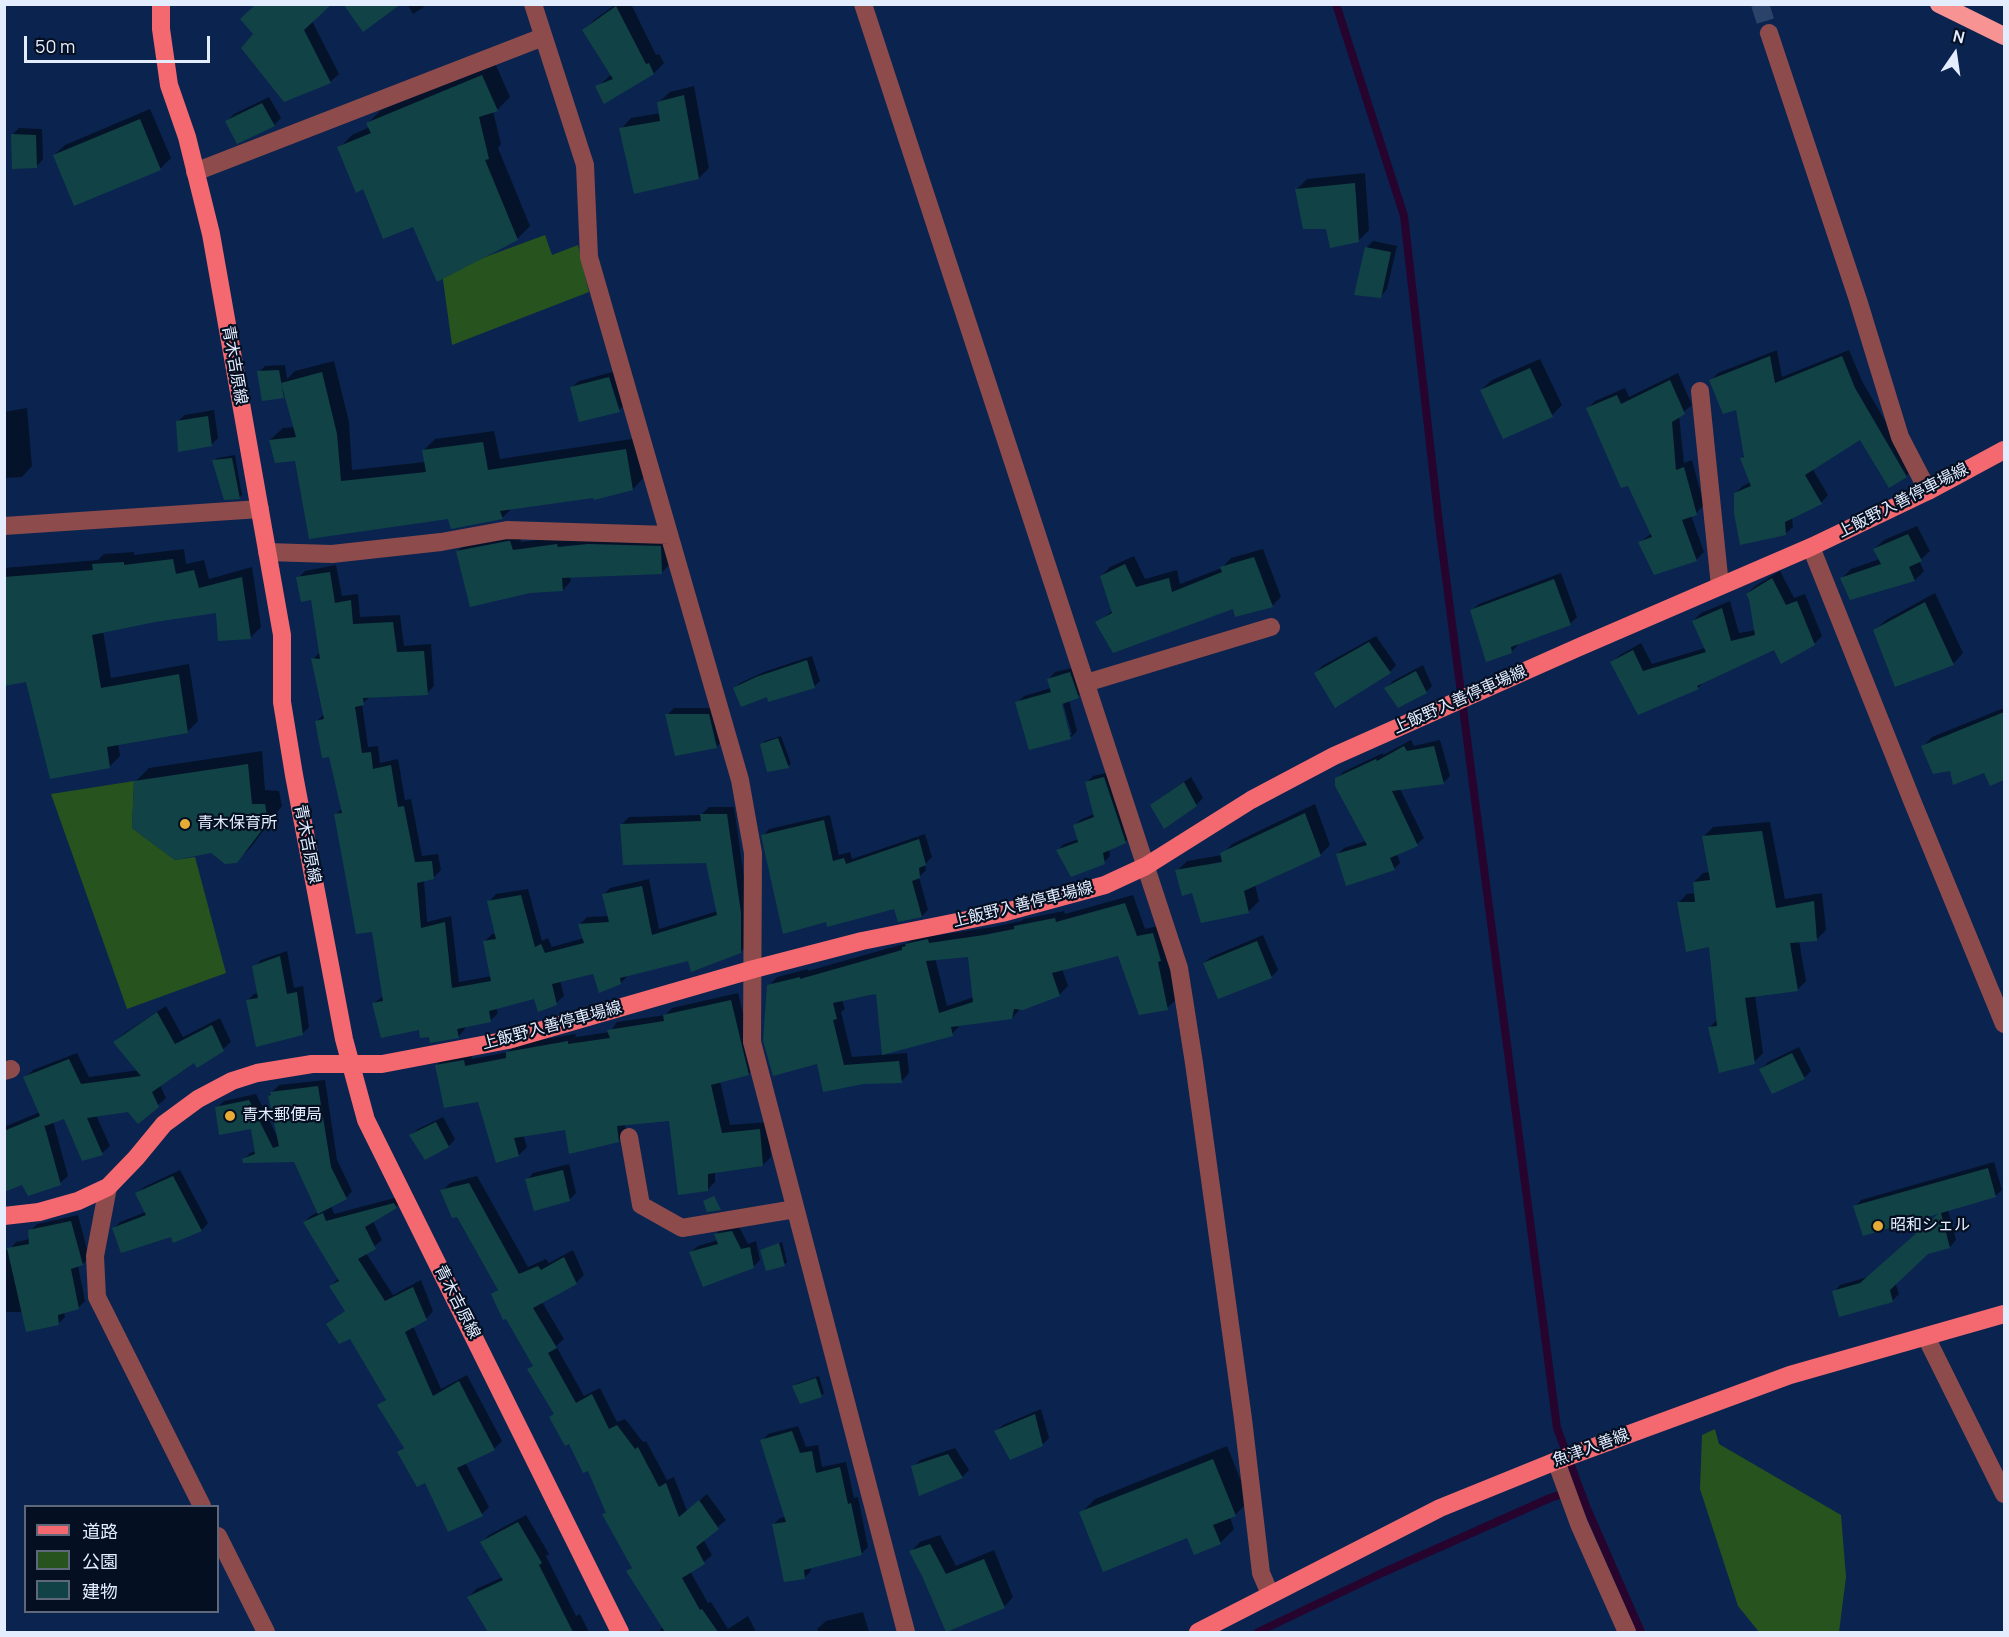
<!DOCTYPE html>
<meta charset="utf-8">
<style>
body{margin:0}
#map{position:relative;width:2009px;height:1637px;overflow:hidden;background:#0a244f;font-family:Manrope,"Noto Sans JP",sans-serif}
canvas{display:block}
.frame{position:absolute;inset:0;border:6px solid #e3edfe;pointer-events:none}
.legend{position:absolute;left:24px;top:1505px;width:195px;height:108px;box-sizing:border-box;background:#050f22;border:2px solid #5e687a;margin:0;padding:8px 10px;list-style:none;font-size:18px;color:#e3edfe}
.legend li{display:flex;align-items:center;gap:12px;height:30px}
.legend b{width:30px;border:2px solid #5e687a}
.north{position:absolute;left:1925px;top:24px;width:60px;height:60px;-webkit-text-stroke:4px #050f22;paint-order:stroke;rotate:13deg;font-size:16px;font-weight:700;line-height:24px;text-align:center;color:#e3edfe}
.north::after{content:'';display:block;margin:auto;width:21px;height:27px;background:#e3edfe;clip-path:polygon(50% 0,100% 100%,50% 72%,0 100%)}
.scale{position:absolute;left:24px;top:36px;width:186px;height:27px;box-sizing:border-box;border:3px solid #e3edfe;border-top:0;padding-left:8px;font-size:18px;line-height:21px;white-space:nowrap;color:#e3edfe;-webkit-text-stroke:4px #050f22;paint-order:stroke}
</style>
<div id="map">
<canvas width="2009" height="1637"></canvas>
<div class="frame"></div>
<ul class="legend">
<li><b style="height:8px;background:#f3696f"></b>道路</li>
<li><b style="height:16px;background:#27531e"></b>公園</li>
<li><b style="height:16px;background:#114346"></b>建物</li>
</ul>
<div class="north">N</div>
<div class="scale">50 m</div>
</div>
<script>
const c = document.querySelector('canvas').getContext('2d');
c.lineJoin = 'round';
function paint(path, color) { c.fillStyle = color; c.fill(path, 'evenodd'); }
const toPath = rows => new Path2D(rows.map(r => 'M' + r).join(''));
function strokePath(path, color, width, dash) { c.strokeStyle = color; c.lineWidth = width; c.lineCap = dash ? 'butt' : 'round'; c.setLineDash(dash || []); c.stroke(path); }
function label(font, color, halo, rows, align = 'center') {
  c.font = font + ' Manrope,"Noto Sans JP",sans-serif'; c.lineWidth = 4.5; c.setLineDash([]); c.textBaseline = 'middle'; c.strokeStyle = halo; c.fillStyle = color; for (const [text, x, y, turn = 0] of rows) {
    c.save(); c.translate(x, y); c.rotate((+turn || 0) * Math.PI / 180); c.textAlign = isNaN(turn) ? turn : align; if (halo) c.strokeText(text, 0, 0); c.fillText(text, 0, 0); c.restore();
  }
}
paint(toPath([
 [545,235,552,255,578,245,589,292,452,345,442,273],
 [134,781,132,828,175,860,195,857,226,973,127,1009,51,794],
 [1715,1429,1719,1444,1841,1515,1846,1577,1839,1632,1759,1632,1738,1606,1700,1489,1702,1435]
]), '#27531e');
paint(toPath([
 [407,4,424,4,425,6,413,14],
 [616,4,631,4,656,55,659,54,664,63,654,73,597,87,612,74,584,30,594,20],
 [312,21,339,74,330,82,243,48],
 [495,63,510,97,497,110,493,111,501,144,498,148,530,226,517,239,414,225,364,187,339,148,352,135,370,127,368,123,381,110],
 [694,86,709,168,699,178,621,129,631,118,661,113,659,102,670,92],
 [269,97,281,118,274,125,227,121,234,114],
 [150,109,171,158,160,169,75,204,54,155,65,145],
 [19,128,42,129,43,159,37,166,12,135],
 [1365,173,1369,230,1358,241,1327,227,1297,189,1307,179],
 [1373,241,1397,246,1387,289,1381,296,1366,248],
 [1777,350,1782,377,1849,350,1862,381,1913,469,1906,476,1860,438,1812,468,1828,495,1821,503,1792,517,1793,527,1785,534,1735,493,1743,486,1751,482,1742,458,1745,454,1737,408,1711,380,1718,373],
 [1540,359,1562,405,1552,415,1481,390,1492,380],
 [334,361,349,422,352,470,425,462,423,451,435,439,494,431,500,459,638,438,645,476,633,489,512,508,502,518,449,517,310,537,297,459,270,440,283,428,295,427,286,394,283,397,259,372,265,366,285,365,287,379,295,371],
 [616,371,626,404,619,410,572,387,579,381],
 [1678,373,1692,405,1679,416,1684,463,1692,460,1704,505,1696,513,1691,515,1704,552,1696,560,1640,542,1652,533,1628,484,1587,409,1595,401,1625,388,1629,397],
 [27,408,32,466,22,477,4,478,4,412],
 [214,410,218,438,211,445,178,421,185,415],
 [235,455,242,495,239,498,214,461,217,458],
 [1917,526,1930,551,1919,561,1924,571,1915,580,1851,598,1842,578,1851,569,1880,559,1874,549,1884,540],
 [519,534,521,542,565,537,669,538,670,564,661,573,570,577,571,581,563,590,458,551,466,543],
 [184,549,186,564,204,560,209,579,252,567,261,627,250,638,217,611,155,621,103,631,111,678,189,664,198,721,187,732,118,743,120,756,109,767,27,681,4,684,4,568,98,560,104,554,134,552,134,555],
 [1263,549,1281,597,1272,606,1234,607,1097,623,1113,610,1101,576,1110,567,1134,556,1145,579,1177,570,1180,584,1222,568,1231,558],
 [336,565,342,596,358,594,360,617,400,615,404,646,431,644,434,686,427,693,371,696,362,704,368,747,378,746,380,763,398,759,405,800,411,799,422,856,438,854,441,870,433,878,424,880,427,922,451,916,459,982,492,976,485,941,492,934,496,934,489,902,496,894,528,889,542,941,548,938,552,947,584,938,580,924,587,917,609,916,603,895,610,888,649,879,659,929,718,911,707,861,622,824,629,817,701,815,709,807,734,807,748,905,748,945,740,952,689,960,628,975,621,983,594,972,560,980,564,996,556,1003,535,997,496,1008,498,1013,491,1020,465,1026,465,1029,458,1037,430,1035,374,1003,384,996,374,930,336,815,342,808,330,755,317,721,324,714,313,659,320,652,312,598,298,578,305,571],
 [1780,571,1794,598,1805,594,1822,636,1814,644,1775,648,1706,680,1698,688,1611,663,1620,655,1641,643,1652,664,1705,648,1693,621,1701,613,1730,601,1739,633,1756,630,1750,599,1747,594,1755,586],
 [1561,573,1577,617,1570,624,1518,642,1518,645,1511,652,1472,610,1479,604],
 [1935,593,1963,653,1953,664,1875,630,1886,620],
 [1376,636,1396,665,1390,672,1316,673,1322,666],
 [812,656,820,681,814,686,768,695,735,688,740,683,764,672],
 [1423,665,1432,686,1426,692,1386,688,1393,681],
 [1077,667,1084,690,1078,696,1069,700,1077,731,1070,738,1017,703,1024,696,1051,688,1049,679,1055,672],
 [1061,696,1072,735,1069,735,1058,697],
 [674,708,716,708,723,740,716,747,667,715],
 [2004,708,2004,779,1991,784,1985,771,1951,769,1923,746,1932,737],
 [781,736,791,764,788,766,762,744,765,741],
 [1411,740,1414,746,1440,740,1450,776,1443,783,1400,789,1424,838,1417,844,1397,854,1400,863,1394,869,1338,854,1344,848,1366,841,1337,779,1343,772,1383,753,1383,755],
 [262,751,265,790,279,791,282,806,251,847,237,861,211,852,135,782,149,768],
 [1110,772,1131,836,1125,842,1109,849,1110,856,1104,862,1058,850,1064,844,1079,839,1074,826,1080,820,1094,814,1087,782,1093,776],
 [1191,777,1203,798,1196,805,1152,805,1159,799],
 [1315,804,1330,845,1320,855,1255,885,1259,901,1249,911,1202,922,1193,891,1177,871,1187,861,1222,855,1232,844],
 [830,815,839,855,850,852,852,859,925,834,932,857,925,864,926,870,919,877,928,910,922,916,899,921,895,907,763,836,769,829],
 [1770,822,1785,899,1822,893,1826,930,1817,939,1799,941,1806,981,1797,990,1755,995,1763,1053,1754,1062,1709,1028,1718,1019,1711,945,1678,903,1687,894,1696,893,1694,882,1703,873,1710,872,1704,836,1713,827],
 [1133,895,1145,929,1161,925,1176,1000,1167,1008,1119,954,1062,969,1068,986,1059,995,1020,1009,1012,1018,960,1025,952,1034,878,993,842,1000,845,1009,841,1012,852,1057,907,1053,909,1073,901,1082,818,1062,769,986,777,977,808,969,808,971,907,943,912,939,993,927,1021,921,1024,919,1064,911,1065,914],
 [969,955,974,997,947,1006,935,958],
 [1263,935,1278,970,1271,977,1204,963,1211,957],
 [287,951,294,988,303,986,309,1027,302,1034,247,1001,254,994,259,993,254,967,261,960],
 [738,993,756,1066,748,1074,720,1081,730,1125,768,1122,771,1157,763,1165,715,1172,715,1182,707,1190,671,1119,625,1124,626,1133,618,1141,566,1129,523,1135,527,1147,519,1155,497,1161,479,1100,436,1066,444,1058,471,1053,472,1059,508,1052,516,1044,575,1034,576,1037,610,1032,617,1022,665,1015,672,1008],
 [166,1006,183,1037,220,1018,231,1042,223,1049,198,1066,194,1060,160,1085,166,1098,138,1122,128,1110,96,1115,110,1146,102,1153,65,1117,53,1121,68,1176,60,1183,23,1183,4,1190,4,1127,40,1112,25,1078,33,1070,77,1053,89,1077,139,1070,115,1042,123,1034],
 [1799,1047,1811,1071,1804,1078,1761,1069,1768,1062],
 [325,1080,337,1160,352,1191,346,1198,331,1206,334,1214,402,1196,404,1200,396,1207,373,1221,382,1240,366,1253,393,1295,421,1280,433,1311,426,1319,413,1326,441,1389,467,1375,502,1441,494,1449,465,1462,489,1507,482,1514,425,1481,399,1452,405,1446,379,1406,387,1398,351,1337,328,1324,346,1310,331,1286,339,1278,304,1222,312,1215,319,1212,295,1160,244,1160,250,1153,256,1151,252,1128,217,1108,224,1101,256,1094,277,1136,269,1096,272,1092,279,1085],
 [443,1117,455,1139,449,1146,425,1158,411,1135,418,1129],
 [1994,1162,2002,1190,1995,1196,1948,1209,1956,1240,1950,1247,1927,1253,1895,1282,1899,1294,1893,1300,1840,1316,1834,1292,1840,1285,1868,1277,1943,1211,1855,1207,1861,1200],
 [569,1164,576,1193,570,1199,527,1180,533,1173],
 [180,1170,208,1223,202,1230,174,1241,172,1235,113,1229,120,1222,146,1212,137,1193,144,1187],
 [477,1176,528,1267,546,1259,549,1263,573,1250,584,1275,576,1283,542,1302,564,1339,556,1346,584,1396,600,1388,617,1422,625,1419,643,1442,646,1441,667,1480,674,1477,687,1511,707,1494,726,1520,703,1539,712,1555,704,1562,690,1571,708,1603,711,1602,728,1629,748,1616,756,1632,661,1632,660,1630,663,1626,628,1571,633,1567,604,1514,607,1512,588,1469,529,1370,534,1364,493,1295,499,1288,442,1191,450,1183],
 [78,1215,89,1257,83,1264,78,1265,85,1301,78,1308,64,1312,65,1317,58,1324,23,1312,4,1312,4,1250,9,1250,16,1242,30,1239,30,1231,37,1224],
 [738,1225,748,1244,756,1241,760,1260,753,1267,691,1252,698,1246,718,1240,716,1234,722,1228],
 [782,1242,787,1262,784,1265,762,1250],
 [819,1376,824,1393,821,1396,794,1387,796,1384],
 [1041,1409,1049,1438,1042,1445,996,1431,1003,1425],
 [798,1426,806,1447,818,1445,822,1467,846,1462,854,1498,858,1497,868,1547,861,1554,810,1567,811,1571,804,1578,774,1524,780,1518,786,1517,762,1441,768,1434],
 [1227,1446,1249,1501,1235,1515,1230,1517,1234,1529,1220,1543,1081,1513,1095,1499],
 [955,1448,969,1470,962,1477,913,1467,920,1460],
 [526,1515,549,1554,546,1556,576,1616,580,1614,589,1632,489,1632,469,1597,476,1589,503,1577,481,1543,489,1535],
 [940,1535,956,1566,994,1550,1013,1597,1004,1607,947,1630,911,1552,920,1542],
 [863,1612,869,1632,819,1632,817,1629,826,1621]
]), '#0007');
strokePath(toPath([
 [1336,4,1404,216,1440,532,1557,1428,1586,1506,1641,1632],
 [1258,1632,1382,1573,1550,1498,1568,1492]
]), '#26042d', 8);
paint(toPath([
 [256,4,332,4,304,30,331,83,284,102,241,48,253,34,240,19],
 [343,4,401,4,363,32],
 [616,6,646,64,649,63,654,74,604,104,595,86,613,79,582,30],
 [482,75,498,111,479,117,489,159,485,160,518,240,437,282,413,227,383,239,363,189,356,193,337,147,371,133,366,123],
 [684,95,699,179,634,194,619,128,660,121,657,102],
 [262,103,275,126,237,144,225,121],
 [140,119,161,170,74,206,53,155],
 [11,134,36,135,37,168,12,169],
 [1355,183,1359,242,1330,248,1326,229,1303,229,1295,189],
 [1365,247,1391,252,1381,298,1354,295],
 [1770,356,1775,383,1842,356,1855,388,1907,477,1889,488,1860,440,1805,475,1822,504,1785,522,1786,535,1740,545,1734,513,1734,493,1751,486,1740,458,1744,457,1736,410,1723,414,1709,380],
 [1530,368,1553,417,1503,439,1480,390],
 [279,370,284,398,262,401,257,371],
 [322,372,337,434,341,481,426,472,422,450,483,442,488,470,626,449,633,490,594,500,593,498,500,511,503,519,451,529,448,519,309,539,295,461,275,463,269,440,296,437,281,383],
 [609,377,620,412,579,422,570,387],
 [1670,380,1685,414,1672,422,1676,470,1684,467,1697,515,1682,520,1697,561,1654,575,1638,542,1652,537,1628,486,1621,488,1586,408,1617,395,1621,404],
 [208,416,212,446,178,452,176,421],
 [232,458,240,499,224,500,212,460],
 [1908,534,1922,561,1909,567,1915,581,1850,600,1840,578,1881,564,1873,549],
 [508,541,510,541,513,550,557,544,558,547,588,544,661,546,662,574,562,578,563,591,530,593,470,607,456,551],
 [1254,557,1273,607,1235,617,1233,609,1113,653,1095,622,1112,613,1100,576,1125,564,1136,587,1169,578,1172,592,1222,572,1220,567],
 [173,559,176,574,194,570,199,588,242,577,251,639,218,641,216,613,155,622,92,635,101,688,179,674,188,733,107,747,110,768,50,779,26,682,4,686,4,577,93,570,92,564,124,562,124,565],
 [330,572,335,603,351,600,353,624,393,622,397,652,424,651,428,695,363,698,364,705,355,707,362,753,371,752,373,769,391,765,398,807,404,806,415,862,432,861,434,879,417,883,421,928,445,922,452,988,491,981,483,941,496,939,487,901,521,895,535,947,541,944,545,953,584,943,578,924,609,922,602,894,642,886,652,935,717,915,706,863,623,865,620,824,701,821,700,814,727,814,741,913,741,953,691,972,688,961,620,978,621,984,599,993,593,974,552,984,557,1005,538,1012,534,999,489,1011,491,1022,457,1029,459,1038,430,1043,429,1037,420,1038,419,1030,381,1038,372,1003,383,1001,372,932,356,934,334,814,342,813,329,757,322,758,315,721,324,719,311,658,320,659,311,600,301,602,296,577],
 [1772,578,1786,605,1797,601,1815,645,1781,664,1774,650,1697,686,1699,689,1638,715,1610,662,1633,650,1643,671,1706,652,1692,621,1722,608,1731,641,1755,635,1749,599,1746,594],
 [1554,579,1571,625,1511,647,1512,653,1486,662,1470,610],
 [1925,602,1954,665,1895,687,1873,630],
 [1369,642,1391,673,1335,708,1314,673],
 [807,660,815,688,768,702,767,697,741,707,733,688,756,677],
 [1416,671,1427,693,1398,708,1384,688],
 [1070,672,1079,698,1062,704,1071,739,1029,750,1015,702,1051,692,1047,679],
 [2004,712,2004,780,1990,786,1984,773,1953,785,1950,771,1933,774,1921,746],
 [665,714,709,714,717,748,675,756],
 [778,738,789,768,767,772,760,744],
 [1404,746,1407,751,1434,746,1444,784,1392,791,1418,846,1390,858,1395,870,1346,886,1336,854,1367,845,1335,786,1335,778,1376,759,1377,761],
 [248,764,252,804,265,804,268,822,237,863,225,864,211,853,175,860,132,828,134,781],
 [1104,777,1126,843,1103,853,1105,864,1071,877,1056,850,1078,842,1073,825,1094,817,1085,782],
 [1184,782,1197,806,1164,829,1150,805],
 [1305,813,1321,856,1244,891,1249,913,1201,923,1192,893,1182,896,1175,870,1222,862,1220,853],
 [824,820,833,861,844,858,846,864,919,839,926,865,919,868,920,878,912,881,922,917,898,922,894,909,827,927,826,922,783,934,761,835],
 [1762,831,1776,908,1814,901,1817,941,1790,943,1798,991,1745,998,1755,1064,1719,1073,1708,1027,1717,1026,1709,947,1686,952,1677,902,1695,902,1693,882,1710,880,1702,836],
 [1125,903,1137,936,1153,933,1161,961,1158,962,1168,1010,1139,1015,1118,956,1052,973,1060,996,1023,1010,1014,1009,1012,1019,951,1027,953,1036,882,1055,876,994,870,995,833,1003,837,1019,833,1020,844,1065,899,1061,902,1083,863,1084,823,1092,817,1064,773,1076,763,1041,767,985,800,977,800,979,902,950,902,947,906,946,905,944,928,939,929,943,984,935,1014,929,1014,926,1055,918,1056,922],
 [968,957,973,1002,939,1013,926,961],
 [1257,941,1272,978,1218,999,1203,963],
 [280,956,287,994,297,992,303,1035,256,1047,246,1000,258,998,252,966],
 [731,1000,749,1075,711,1085,722,1133,760,1129,763,1166,708,1174,708,1191,678,1195,669,1121,617,1126,619,1142,569,1154,565,1130,514,1138,519,1156,496,1163,478,1102,444,1108,435,1065,464,1060,465,1066,506,1058,506,1052,568,1041,568,1044,610,1038,607,1030,664,1021,663,1015],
 [157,1012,175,1044,212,1025,224,1051,197,1068,194,1063,152,1092,159,1107,138,1124,128,1112,87,1118,103,1155,82,1161,64,1119,45,1126,44,1124,61,1185,28,1196,22,1185,4,1192,4,1131,40,1116,23,1077,69,1059,81,1084,141,1076,113,1042],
 [1792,1053,1805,1079,1772,1094,1759,1069],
 [318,1086,331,1167,347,1199,318,1214,294,1162,243,1163,242,1159,255,1154,251,1129,219,1135,215,1107,249,1100,273,1148,279,1146,268,1096,271,1095,270,1092],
 [436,1122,449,1147,425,1160,409,1135],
 [1988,1168,1996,1197,1941,1213,1950,1248,1928,1254,1890,1290,1893,1302,1839,1317,1832,1291,1860,1283,1938,1214,1863,1236,1853,1206],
 [563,1170,570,1201,534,1211,525,1179],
 [173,1176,202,1231,173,1243,171,1237,121,1253,112,1228,146,1215,135,1193],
 [469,1183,519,1274,538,1266,541,1270,564,1257,577,1284,533,1308,557,1348,548,1353,576,1403,592,1394,609,1429,617,1425,635,1449,638,1447,659,1487,666,1483,679,1517,699,1500,719,1529,696,1547,705,1564,682,1578,700,1610,702,1609,718,1632,665,1632,626,1571,632,1568,602,1514,606,1513,588,1471,583,1473,569,1444,565,1446,549,1417,554,1414,527,1369,533,1366,506,1319,503,1320,491,1294,498,1290,457,1217,452,1218,440,1190],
 [714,1196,721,1210,707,1212,703,1201],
 [394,1203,397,1208,365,1227,376,1249,358,1259,385,1301,413,1287,427,1320,405,1332,433,1396,459,1381,495,1450,457,1468,483,1516,448,1532,425,1483,417,1487,397,1452,404,1448,377,1405,386,1400,350,1339,339,1344,326,1324,345,1311,329,1286,339,1281,303,1222,323,1213,326,1221],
 [71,1221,83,1265,71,1269,79,1309,58,1315,59,1325,26,1332,7,1248,29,1244,28,1230],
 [732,1231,741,1249,750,1247,754,1268,703,1287,689,1252,718,1244,714,1234],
 [779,1243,785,1266,766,1271,760,1250],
 [816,1378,822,1397,800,1404,792,1386],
 [1035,1414,1043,1446,1010,1460,994,1431],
 [792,1431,800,1453,812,1451,816,1473,840,1467,848,1504,851,1503,862,1555,804,1570,805,1579,784,1582,772,1524,786,1522,760,1440],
 [948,1454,963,1478,919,1496,911,1466],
 [1213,1459,1236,1516,1213,1525,1221,1544,1194,1555,1187,1538,1103,1572,1079,1512],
 [518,1522,542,1563,539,1565,573,1632,488,1632,467,1597,503,1580,480,1542],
 [930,1544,946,1574,984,1559,1005,1608,946,1632,922,1576,909,1551]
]), '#114346');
strokePath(toPath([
 [1760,4,1769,33]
]), '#2b4269', 18, [18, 9]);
strokePath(toPath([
 [533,4,585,165,589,257,740,780,753,853,752,1042,906,1632],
 [863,4,1179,968,1194,1063,1243,1419,1261,1573,1270,1594],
 [1769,33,1858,300,1900,437,1928,491],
 [195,172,543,37],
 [1700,391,1720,586],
 [4,526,260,509],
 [1811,547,1913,803,2004,1024],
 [267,552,332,554,441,542,507,530,669,535],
 [1086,683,1271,627],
 [4,1071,11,1069],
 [629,1137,641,1205,682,1228,795,1209],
 [108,1187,95,1256,97,1297,202,1506],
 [1926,1337,2004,1494],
 [1556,1461,1579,1524,1627,1632],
 [218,1536,266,1632]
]), '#8e4b4c', 18);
strokePath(toPath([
 [161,4,161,29,169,85,187,137,211,234,282,635,282,702,294,775,344,1039,366,1120,620,1632],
 [4,1216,39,1212,78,1201,108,1187,136,1158,164,1124,198,1099,232,1081,257,1073,312,1064,382,1064,508,1040,754,969,862,941,1002,913,1105,885,1146,866,1251,800,1334,756,1577,648,1811,547,1928,491,2004,450],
 [1198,1632,1440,1508,1556,1461,1790,1375,2004,1314]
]), '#f3696f', 18);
strokePath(toPath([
 [1939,4,2004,36]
]), '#f79393', 18);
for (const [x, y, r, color] of [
 [185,824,6,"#e7ac36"],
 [230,1116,6,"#e7ac36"],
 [1878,1226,6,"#e7ac36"]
]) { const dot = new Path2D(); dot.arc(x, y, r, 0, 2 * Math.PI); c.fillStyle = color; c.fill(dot); strokePath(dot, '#050f22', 2); }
label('16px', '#e3edfe', '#050f22', [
 ["青木吉原線",234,365,80],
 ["上飯野入善停車場線",1903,501,-27],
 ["上飯野入善停車場線",1460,700,-24],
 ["青木吉原線",307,844,79],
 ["上飯野入善停車場線",1023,905,-14],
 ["上飯野入善停車場線",552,1026,-15],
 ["青木吉原線",457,1302,63],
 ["魚津入善線",1591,1448,-20]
]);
label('16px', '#e3edfe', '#050f22', [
 ["青木保育所",197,824],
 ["青木郵便局",242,1116],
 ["昭和シェル",1890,1226]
], 'left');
</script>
